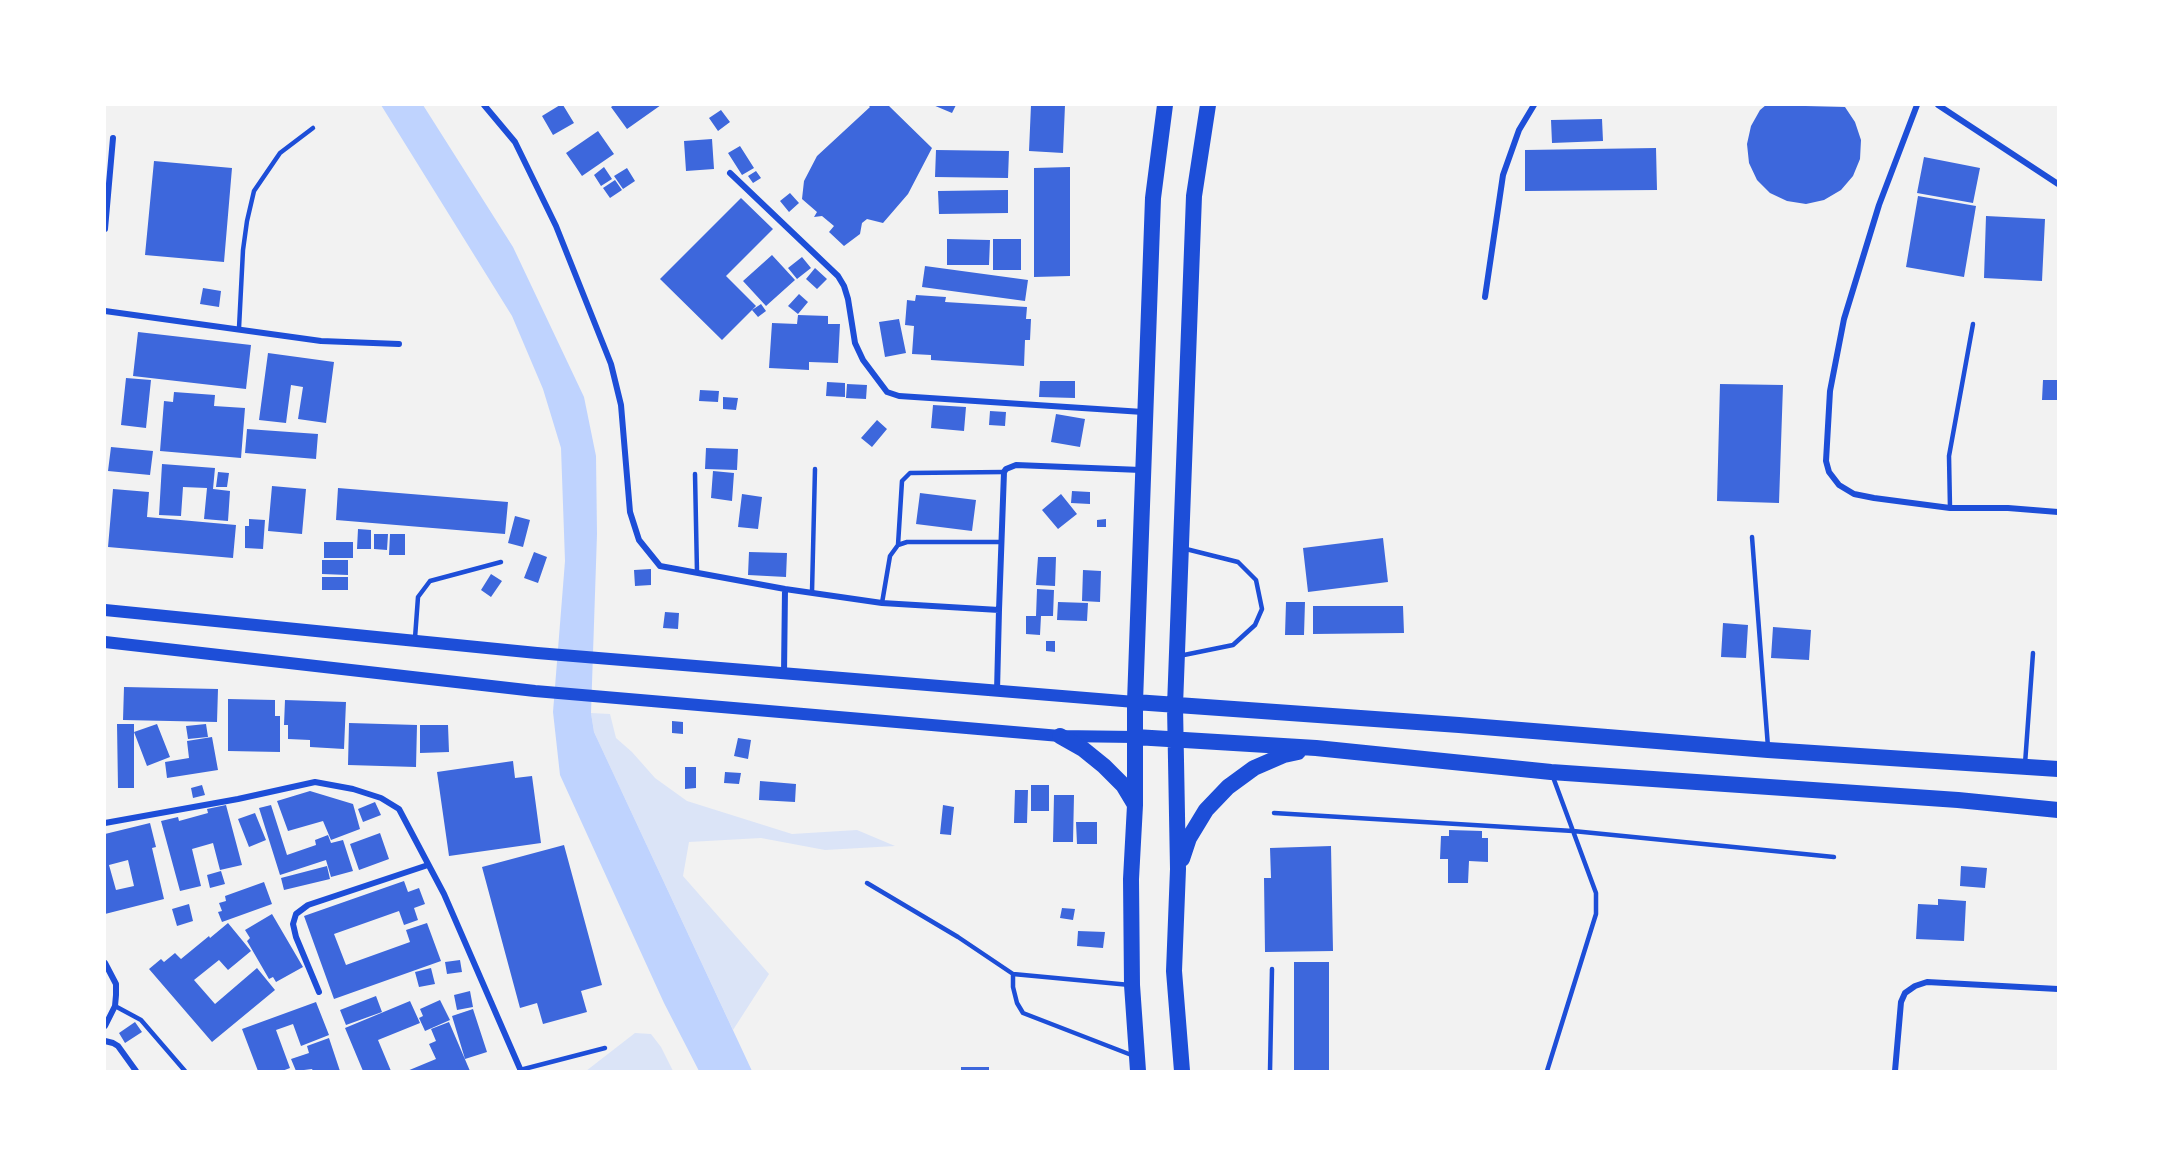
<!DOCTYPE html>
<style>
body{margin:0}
#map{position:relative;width:2163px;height:1176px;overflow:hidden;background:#f2f2f2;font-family:Commissioner,sans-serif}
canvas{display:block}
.frame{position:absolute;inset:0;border:106px solid #fff;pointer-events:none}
</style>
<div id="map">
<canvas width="2163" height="1176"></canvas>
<div class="frame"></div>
</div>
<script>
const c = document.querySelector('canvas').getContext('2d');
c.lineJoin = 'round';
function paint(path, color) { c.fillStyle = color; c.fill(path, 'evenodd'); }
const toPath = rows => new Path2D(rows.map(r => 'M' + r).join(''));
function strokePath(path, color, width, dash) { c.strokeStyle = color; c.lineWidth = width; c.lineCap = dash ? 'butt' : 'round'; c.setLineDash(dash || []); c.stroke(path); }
paint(toPath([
 [591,713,610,714,616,738,632,752,655,778,687,801,792,834,857,830,895,846,825,850,761,838,689,842,683,876,769,974,733,1030,594,732],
 [635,1033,651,1034,661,1047,673,1071,586,1071]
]), '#dbe4f7');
paint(toPath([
 [381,105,423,105,513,247,584,397,596,456,597,534,591,713,594,732,752,1071,699,1071,664,1003,560,775,553,712,565,561,561,448,543,389,512,316]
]), '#bfd3fe');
paint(toPath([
 [560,105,563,105,574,123,553,135,542,116],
 [614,105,661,105,627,129,611,107],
 [868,105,888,105,932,148,908,194,883,223,867,219,862,223,860,234,844,246,829,232,834,226,822,216,814,217,817,212,802,199,804,181,817,156,870,107],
 [933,105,956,105,952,113],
 [1031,105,1065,105,1063,153,1029,151],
 [1766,105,1845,107,1855,122,1861,140,1860,159,1853,176,1841,190,1824,200,1806,204,1787,201,1770,193,1757,180,1749,163,1747,144,1751,126,1760,110],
 [721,110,730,122,718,131,709,118],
 [1602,119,1603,141,1552,143,1551,120],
 [598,131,614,154,582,176,566,153],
 [712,139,714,169,686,171,684,141],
 [740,146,754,168,742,175,728,153],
 [1656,148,1657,190,1525,191,1525,150],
 [936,150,1009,151,1008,178,935,177],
 [1924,157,1980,168,1973,203,1917,193],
 [154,161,232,168,224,262,145,255],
 [604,167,612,179,601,186,594,175],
 [1070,167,1070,276,1034,277,1034,168],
 [627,168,635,181,623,189,614,176],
 [756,171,761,178,753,183,748,176],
 [615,180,622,190,610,198,603,188],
 [1008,190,1008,213,939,214,938,191],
 [790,193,799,203,789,212,780,201],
 [1918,196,1976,206,1964,277,1906,267],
 [741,198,773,229,726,276,756,306,722,340,660,279],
 [1986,216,2045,219,2042,281,1984,278],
 [947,239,990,240,989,265,947,265],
 [993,239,1021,239,1021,270,993,270],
 [772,255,795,280,766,306,743,281],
 [802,257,811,268,797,279,788,268],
 [925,266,1028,280,1025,301,922,287],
 [815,268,827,279,817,289,806,279],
 [203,288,221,291,219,307,200,304],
 [799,294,808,302,798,314,788,306],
 [916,295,946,297,945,302,1027,307,1026,319,1031,319,1030,340,1025,340,1024,366,931,360,931,355,912,354,914,326,905,325,907,300,915,301],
 [761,304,766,311,758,317,752,310],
 [798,315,828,316,828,324,840,324,838,363,809,362,809,370,769,368,772,323,797,324],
 [899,319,906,353,885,357,879,322],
 [138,332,251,345,246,389,133,376],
 [268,353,334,362,326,423,298,419,303,387,291,385,286,423,259,420],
 [126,378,151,380,146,428,121,425],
 [2043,380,2058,380,2058,400,2042,400],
 [1040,381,1075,381,1075,398,1039,397],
 [827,382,845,383,845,397,826,396],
 [847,384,867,385,866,399,846,398],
 [1720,384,1783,385,1779,503,1717,501],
 [700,390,719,391,718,402,699,401],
 [174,392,215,395,214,406,245,408,241,458,160,451,164,401,173,402],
 [723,397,738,398,736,410,723,409],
 [933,405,966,407,964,431,931,428],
 [990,411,1006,412,1005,426,989,425],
 [1056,414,1085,419,1080,447,1051,442],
 [877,420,887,429,872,447,861,438],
 [247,429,318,434,316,459,245,453],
 [111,447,153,451,150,475,108,471],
 [706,448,738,449,737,470,705,469],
 [162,464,215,468,213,489,230,491,228,521,204,519,207,488,183,487,181,516,159,515],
 [713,471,734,473,732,501,711,498],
 [218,472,229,473,227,487,216,487],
 [272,486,306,489,302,534,268,531],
 [338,488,508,502,505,534,336,520],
 [113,489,149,492,147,517,236,525,233,558,108,547],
 [1072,491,1090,492,1090,504,1071,503],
 [920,493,976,500,972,531,916,524],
 [742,494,762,497,758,529,738,527],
 [1061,494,1077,514,1058,529,1042,510],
 [515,516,530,520,523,547,508,543],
 [249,519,265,520,263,549,245,548,245,526,249,526],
 [1106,519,1106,527,1097,527,1097,520],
 [358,529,371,530,371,549,357,549],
 [374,534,388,534,387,550,374,549],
 [390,534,405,534,405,555,389,555],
 [1383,538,1388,582,1308,592,1303,548],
 [324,542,353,542,353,558,324,558],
 [534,552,547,557,538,583,524,578],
 [749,552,787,553,786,577,748,575],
 [1038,557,1056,557,1055,586,1036,585],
 [322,560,348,560,348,575,322,574],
 [651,569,651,585,635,586,634,570],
 [1083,570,1101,571,1100,602,1082,601],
 [491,574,502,581,491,597,481,590],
 [322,577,348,577,348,590,322,590],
 [1037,589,1054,590,1053,616,1041,616,1040,635,1026,634,1026,616,1036,616],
 [1058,602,1088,603,1087,621,1057,620],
 [1286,602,1305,602,1304,635,1285,635],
 [1313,606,1403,606,1404,633,1313,634],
 [665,612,679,613,678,629,663,628],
 [1723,623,1748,625,1746,658,1721,657],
 [1773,627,1811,630,1809,660,1771,658],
 [1046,641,1055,641,1055,652,1046,651],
 [124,687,218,689,217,722,123,720],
 [228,699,275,700,275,716,280,716,280,752,228,751],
 [285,700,346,702,344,749,310,747,310,740,288,739,288,725,284,725],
 [672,721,683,722,683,734,672,733],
 [349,723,417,725,416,767,348,765],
 [117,724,134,724,134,788,118,788],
 [157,724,170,757,147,766,134,732],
 [206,724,208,737,188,739,186,726],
 [420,725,448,725,449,752,420,753],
 [212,737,218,770,167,778,165,762,189,758,187,741],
 [738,738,751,740,748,759,734,756],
 [513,761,515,778,532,776,541,843,449,856,437,772],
 [685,767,696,767,696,788,685,789],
 [725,772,741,773,739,784,724,783],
 [760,781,796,784,795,802,759,800],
 [202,785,205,795,193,798,191,788],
 [1031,785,1049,785,1049,811,1031,811],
 [1015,790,1028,790,1027,823,1014,823],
 [310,791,353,804,360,829,331,840,323,821,288,831,277,801],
 [1054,795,1074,795,1073,842,1053,842],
 [375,802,381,815,363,822,358,809],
 [226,805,242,865,220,870,213,843,192,849,201,886,180,891,161,821,178,817,179,821,208,813,207,809],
 [271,805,287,855,316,845,315,840,328,835,331,843,343,840,353,871,331,877,326,860,280,875,259,808],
 [943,805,954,807,951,835,940,834],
 [255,813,266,840,249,847,238,819],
 [1076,822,1097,822,1097,844,1077,844],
 [150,823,156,847,152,848,164,899,105,914,105,834],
 [128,860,134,886,116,890,109,865],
 [1449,830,1482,831,1482,838,1488,838,1488,862,1469,861,1468,883,1448,883,1448,859,1440,859,1441,836,1449,836],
 [380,833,389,859,359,870,350,844],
 [564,845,602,985,581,991,587,1012,543,1024,537,1003,520,1008,482,867],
 [1331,846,1333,951,1265,952,1264,878,1271,878,1270,848],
 [327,866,330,879,284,890,281,878],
 [1961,866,1987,868,1985,888,1960,886],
 [221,871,225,884,210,888,207,875],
 [404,881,408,892,419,888,425,904,414,908,418,920,404,925,399,911,334,934,346,965,410,942,406,930,427,923,441,961,334,999,304,916],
 [264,882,272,904,222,922,218,912,222,911,219,903,226,901,225,896],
 [1938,899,1966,901,1964,941,1916,939,1918,904,1938,905],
 [189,904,193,921,177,926,172,909],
 [1062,908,1075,909,1073,920,1060,918],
 [272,914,303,967,276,982,273,977,269,979,247,941,250,938,245,930],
 [228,923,251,951,228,970,219,960,194,980,215,1004,257,968,275,990,212,1042,149,969,161,959,164,962,175,953,181,959,209,936,210,938],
 [1078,931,1105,932,1103,948,1077,946],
 [460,960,462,972,447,974,445,962],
 [1294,962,1329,962,1329,1071,1294,1071],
 [431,968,435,984,419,987,415,972],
 [470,991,473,1007,457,1010,454,995],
 [376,996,382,1012,346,1025,340,1010],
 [440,1000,450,1020,425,1031,419,1018,423,1016,420,1009],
 [410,1001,420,1023,378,1040,391,1071,363,1071,345,1028],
 [316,1002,329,1035,301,1046,293,1024,276,1030,290,1068,282,1071,258,1071,242,1029],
 [473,1009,487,1052,465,1059,452,1016],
 [135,1022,142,1032,125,1043,119,1033],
 [449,1022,470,1071,407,1071,436,1059,429,1044,436,1041,431,1029],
 [329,1038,340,1071,313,1071,312,1069,296,1071,291,1059,309,1053,307,1046],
 [961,1067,989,1067,989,1071,961,1071]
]), '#3d67dc');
strokePath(toPath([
 [239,328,243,250,247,221,254,191,280,153,313,128],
 [695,474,697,572],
 [1950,508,1949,456,1973,324],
 [1752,537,1768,747],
 [898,545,902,481,910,473,1004,472],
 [812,592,815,469],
 [882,603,890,556,898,545,907,542,1001,542],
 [415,638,418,597,430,581,501,562],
 [1179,656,1233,645,1255,625,1262,609,1256,580,1238,562,1186,549],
 [2025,764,2033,653],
 [1274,813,1573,831,1834,857],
 [867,883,958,937,1013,974,1013,987,1017,1003,1023,1013,1134,1056],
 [1013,974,1130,985],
 [115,1006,141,1020,185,1071],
 [520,1070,605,1048],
 [1270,1071,1272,969],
 [1547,1071,1596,914,1596,893,1553,777]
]), '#1d4ed8', 4.5);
strokePath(toPath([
 [484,105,515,142,556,226,611,364,621,405,630,512,639,540,660,566,785,589,882,603,999,610],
 [1917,105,1879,205,1844,319,1830,391,1826,461,1829,472,1839,485,1854,494,1874,498,1950,508,2008,508,2058,512],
 [1938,105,2058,184],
 [730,173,838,276,844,286,848,299,855,343,863,360,887,392,899,396,1143,412],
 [105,229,113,138],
 [1485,297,1503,175,1519,130,1534,105],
 [105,311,321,341,399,344],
 [784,674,785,589],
 [997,691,999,610,1004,472,1006,469,1016,465,1141,470],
 [105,823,238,799,315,782,353,789,381,798,399,809,444,894,521,1071],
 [105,963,116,984,116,995,115,1006,105,1026],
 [319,992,296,937,293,924,296,914,308,905,428,865],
 [105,1041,113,1043,118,1046,136,1071],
 [1895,1071,1901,1002,1905,993,1915,986,1927,982,2058,989]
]), '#1d4ed8', 6);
strokePath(toPath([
 [105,610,537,653,1135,702],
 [105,642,535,691,1060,736,1135,737]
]), '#1d4ed8', 12);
strokePath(toPath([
 [1135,702,1459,725,1768,750,2058,769],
 [1060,736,1083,749,1104,766,1123,785,1135,805],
 [1135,737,1316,748,1551,772,1958,800,2058,810],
 [1182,859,1189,838,1206,810,1228,787,1254,768,1284,755,1298,752],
 [1138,1071,1132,985,1131,879,1135,805,1135,702,1153,198,1165,105],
 [1182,1071,1174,971,1178,869,1175,706,1194,196,1208,105]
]), '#1d4ed8', 16);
</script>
